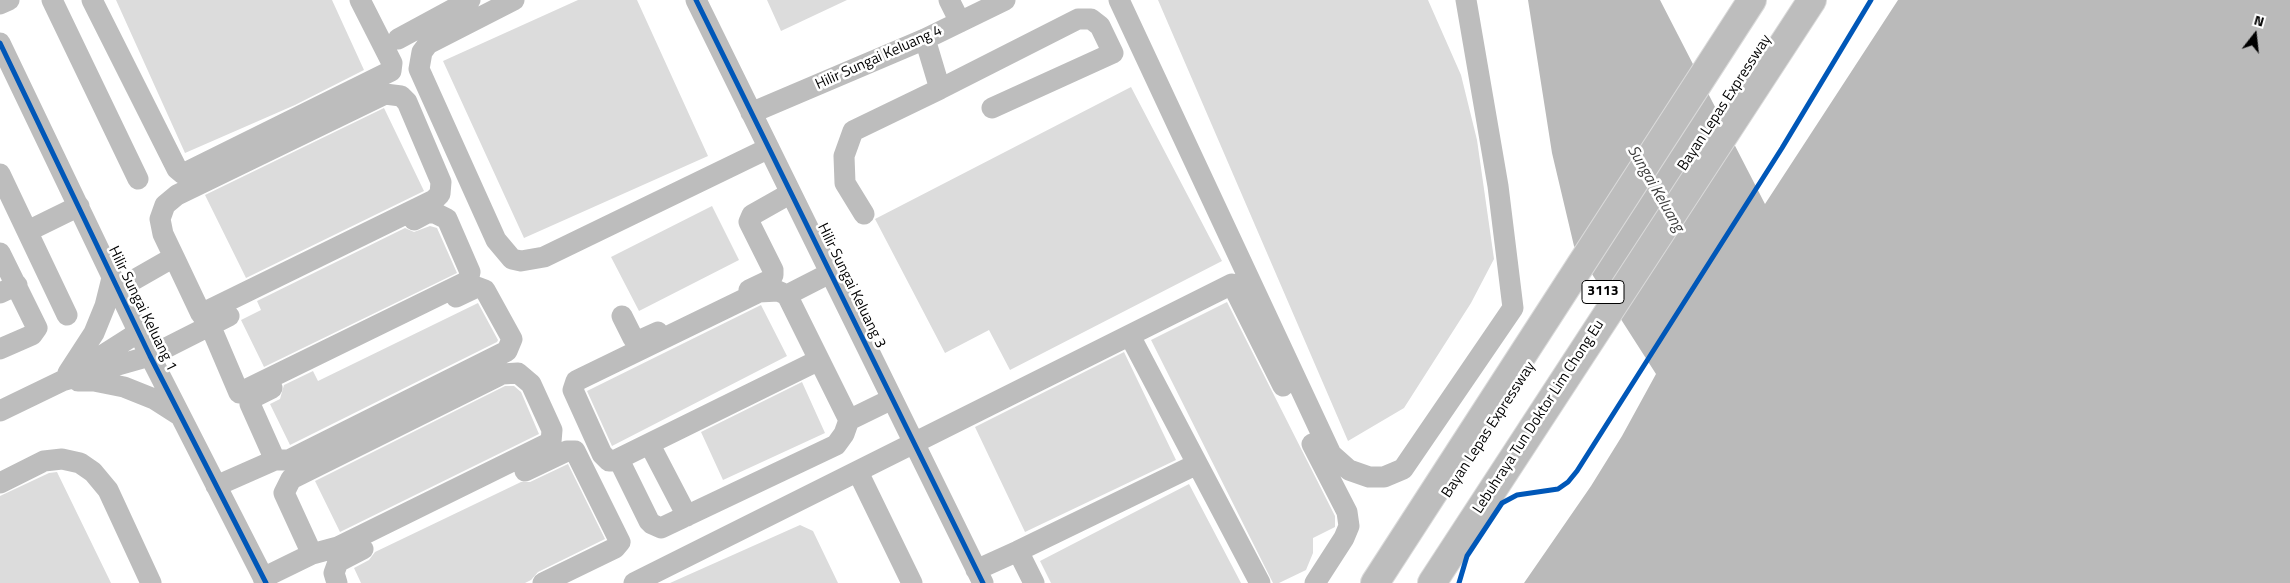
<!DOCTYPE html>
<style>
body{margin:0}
#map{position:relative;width:2290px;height:583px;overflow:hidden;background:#fff;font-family:"Titillium Web",sans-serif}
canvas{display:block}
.north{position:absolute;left:2230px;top:10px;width:50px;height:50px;-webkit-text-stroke:4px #fff;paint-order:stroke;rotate:16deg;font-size:14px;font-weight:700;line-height:20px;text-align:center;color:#000}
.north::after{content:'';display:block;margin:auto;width:18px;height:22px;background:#000;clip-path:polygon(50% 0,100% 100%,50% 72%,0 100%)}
</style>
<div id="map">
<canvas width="2290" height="583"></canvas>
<div class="north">N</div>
</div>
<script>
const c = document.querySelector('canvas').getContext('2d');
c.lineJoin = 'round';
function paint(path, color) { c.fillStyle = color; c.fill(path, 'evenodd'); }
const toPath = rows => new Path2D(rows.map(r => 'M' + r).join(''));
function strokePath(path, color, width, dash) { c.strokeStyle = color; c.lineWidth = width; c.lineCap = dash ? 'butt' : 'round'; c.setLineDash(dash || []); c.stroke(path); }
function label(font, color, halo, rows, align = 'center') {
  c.font = font + ' "Titillium Web",sans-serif'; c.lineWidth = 5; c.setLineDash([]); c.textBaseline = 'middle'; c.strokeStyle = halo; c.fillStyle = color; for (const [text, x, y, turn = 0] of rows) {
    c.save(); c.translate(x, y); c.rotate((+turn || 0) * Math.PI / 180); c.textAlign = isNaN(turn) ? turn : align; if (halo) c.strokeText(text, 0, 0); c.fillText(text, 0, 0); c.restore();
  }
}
paint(toPath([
 [1528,0,1660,0,1765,204,1898,0,2290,0,2290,583,1524,583,1591,486,1622,436,1656,374,1574,246,1552,153]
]), '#bababa');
paint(toPath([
 [116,0,332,0,364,70,295,105,185,153],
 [578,0,637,0,708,156,524,238,443,61],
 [767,0,847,0,781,31],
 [1158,0,1428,0,1461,75,1477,140,1494,259,1471,303,1404,408,1348,441],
 [1131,87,1222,261,1010,370,989,330,945,353,875,219],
 [384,108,424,191,246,278,205,195],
 [712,206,739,260,639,311,611,257],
 [430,226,437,228,457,273,264,367,241,320,261,310,257,301,405,228,414,232],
 [1227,302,1335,516,1335,527,1313,538,1313,553,1306,570,1279,583,1273,583,1151,340],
 [478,303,498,340,497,342,290,445,270,404,280,399,284,385,313,371,318,381],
 [761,305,787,356,612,446,587,391],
 [1124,352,1176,460,1025,532,975,427],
 [802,382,825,433,723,480,701,432],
 [505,386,514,386,521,392,539,434,340,532,315,481],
 [568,464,605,539,538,572,531,580,525,583,361,583,354,568,369,560,375,552,521,482,530,482],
 [57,472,111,583,0,583,0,496,49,473],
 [1189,484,1241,583,1051,583,1040,561],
 [800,525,813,531,838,583,670,583]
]), '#dcdcdc');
const highway = toPath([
 [1375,583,1752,0],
 [1432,583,1812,0]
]);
strokePath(highway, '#dbdbdb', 30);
strokePath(toPath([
 [52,0,138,179],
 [92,0,177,169,183,174,391,71,392,63,360,0],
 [514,0,428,44,422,52,419,69,496,240,512,259,521,261,544,257,769,148],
 [696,0,983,583],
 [949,0,960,22],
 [1119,0,1331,454,1349,470,1369,477,1384,477,1403,469,1513,308,1498,186,1466,0],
 [0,4,9,0],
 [398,39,470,0],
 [0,43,150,356,266,583],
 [940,89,1078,19,1091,19,1100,26,1113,53,992,108],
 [751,113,925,39,1005,0],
 [0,174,67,315],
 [864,214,845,183,844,156,853,131,940,89,925,39],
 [28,231,79,206],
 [0,253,37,328,32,335,0,349],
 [118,289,174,257,163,234,160,219,165,205,177,195,385,94,401,96,407,102,441,182,440,194,434,200,201,314,174,257],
 [749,290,770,280,773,275,773,270,749,222,752,215,791,193],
 [0,293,17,285],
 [787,295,849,420,892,399],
 [622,316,633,338,638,341,658,332],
 [210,325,239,393,468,281,470,272,447,219,435,213,427,213,414,220],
 [1130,336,1260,583],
 [819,360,614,461,609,461,602,454,573,390,576,381,580,379,759,292,778,291,787,295,830,273],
 [68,373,94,333,105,306,112,278],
 [62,381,150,356,229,316],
 [78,381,94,381,124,387,154,399,179,415],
 [0,411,62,381,139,332],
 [1312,444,1347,512,1349,526,1344,538,1315,583],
 [650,445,687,516],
 [275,460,289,460,507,351,512,339,485,290,477,287,456,297],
 [619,460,649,521,652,524,661,528,836,445,844,434,849,420],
 [525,471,567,451,575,451,620,542,615,548,543,583],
 [858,472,912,583],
 [0,483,44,461,62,459,80,463,93,472,108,490,151,583],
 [216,486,275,460,250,404,254,397,272,388],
 [1018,551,1197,464],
 [976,570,1018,551,1034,583],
 [263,578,312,554,284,493,291,479,502,374,518,373,531,384,552,430,551,442,338,547,312,554],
 [337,583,334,573,338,562,363,549],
 [634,583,1232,284,1283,386]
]), '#bdbdbd', 21);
strokePath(highway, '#bdbdbd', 28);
strokePath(toPath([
 [696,0,983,583],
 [0,43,150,356,266,583],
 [1459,583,1467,556,1502,503,1517,495,1558,489,1568,482,1577,471,1782,148,1871,0]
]), '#0057b8', 5);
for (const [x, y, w] of [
 [1603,292,42]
]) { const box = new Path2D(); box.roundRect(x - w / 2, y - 11.5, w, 23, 4); c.fillStyle = '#fff'; c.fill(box); strokePath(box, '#000', 1); }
label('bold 14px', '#000', null, [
 ["3113",1603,292]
]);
label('15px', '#000', '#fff', [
 ["Hilir Sungai Keluang 4",879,58,-24],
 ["Bayan Lepas Expressway",1725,103,-57],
 ["Hilir Sungai Keluang 3",851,286,64],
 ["Hilir Sungai Keluang 1",142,309,64],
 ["Lebuhraya Tun Doktor Lim Chong Eu",1539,417,-57],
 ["Bayan Lepas Expressway",1489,430,-57]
]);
label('italic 16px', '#3e3e3e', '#fff', [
 ["Sungai Keluang",1655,189,60]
]);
</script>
